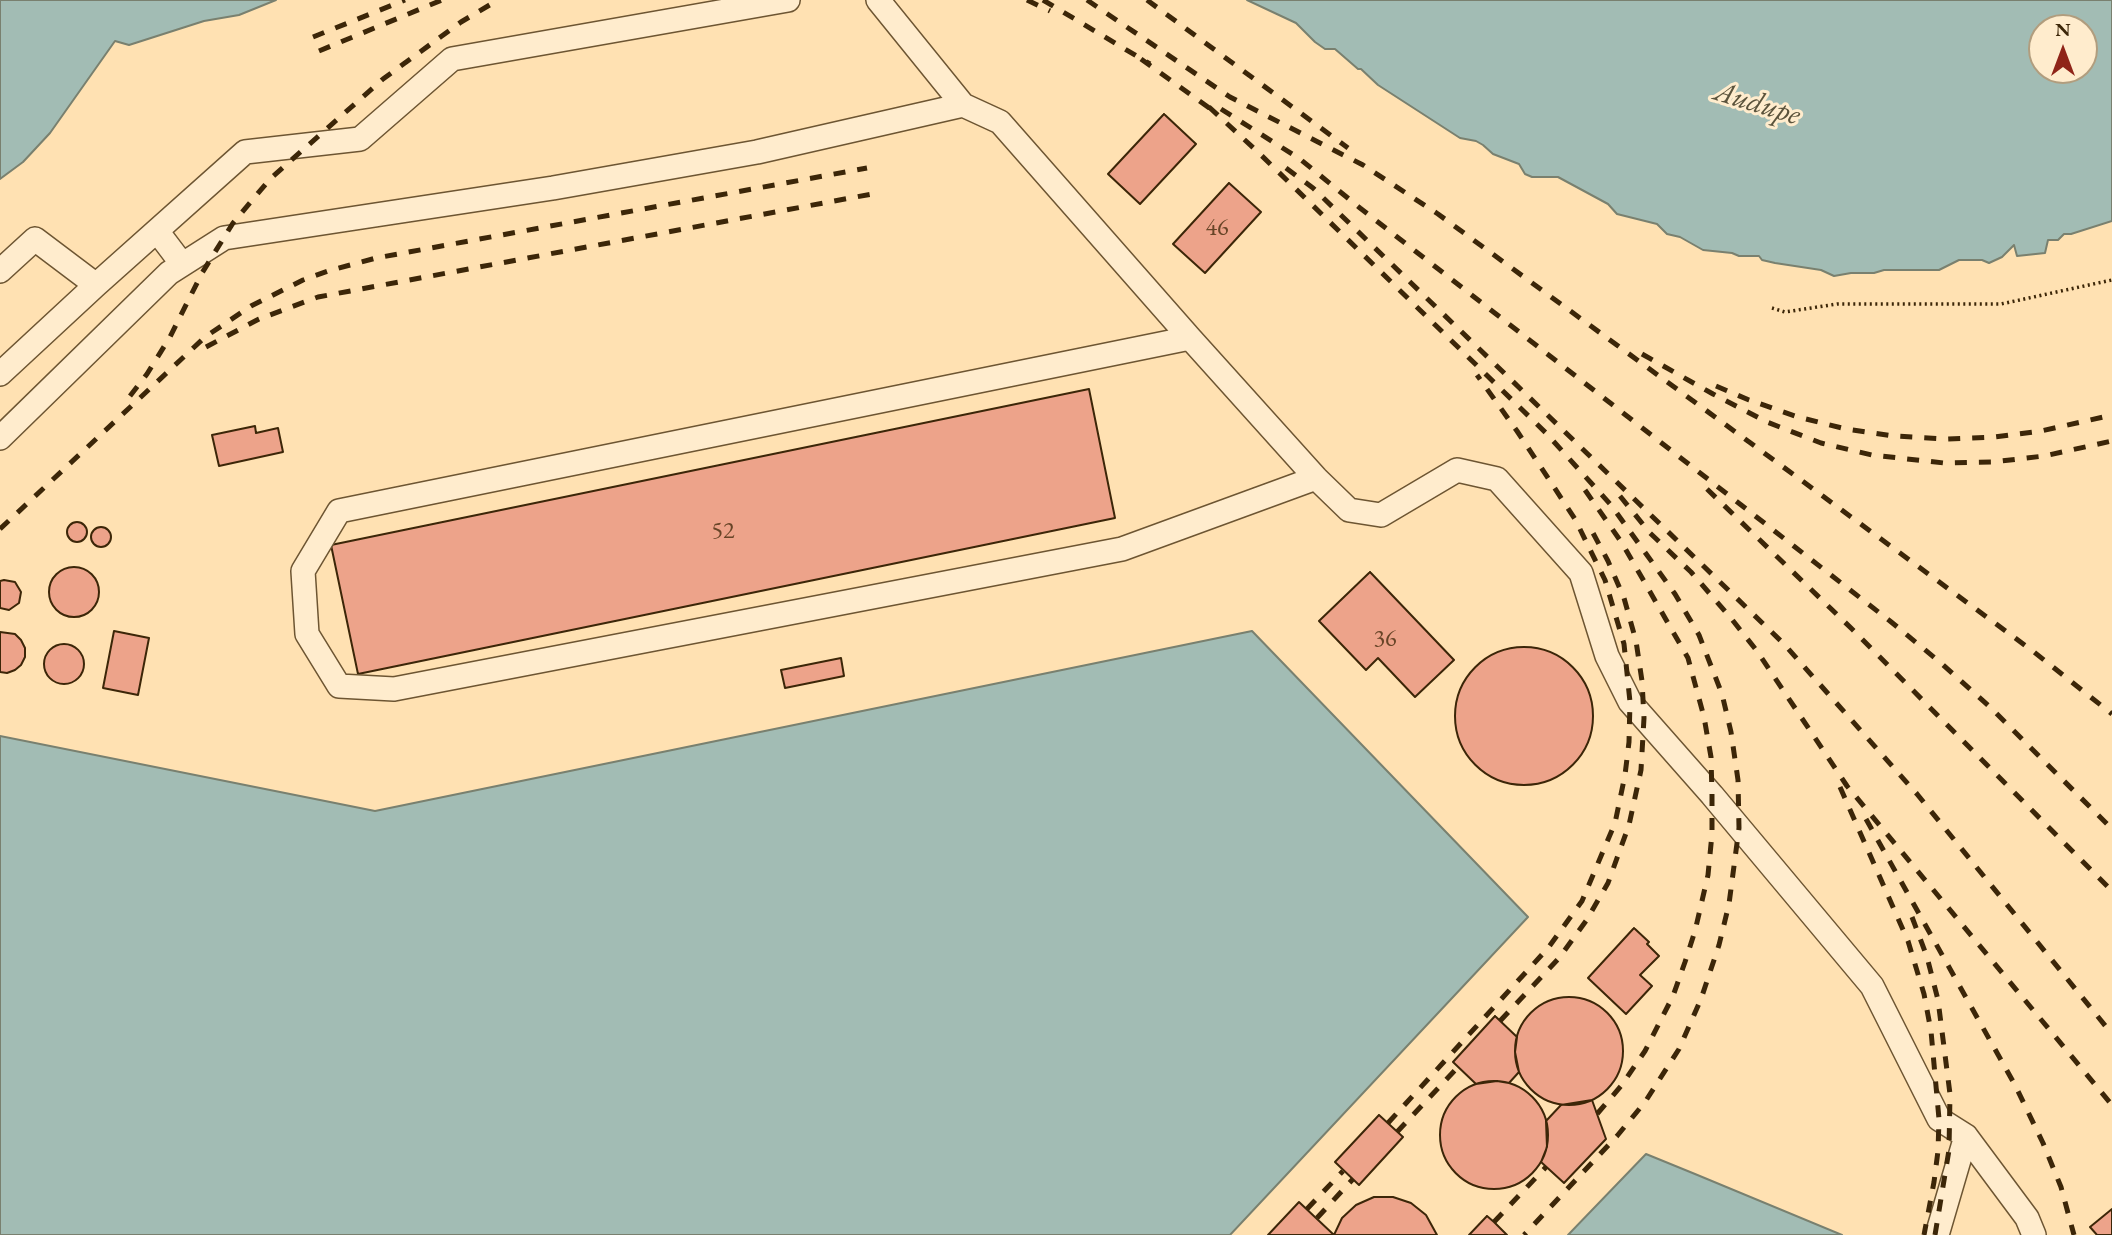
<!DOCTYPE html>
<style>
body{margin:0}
#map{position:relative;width:2112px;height:1235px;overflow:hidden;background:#ffe1b2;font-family:"EB Garamond",serif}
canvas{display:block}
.north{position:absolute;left:2028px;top:14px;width:70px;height:70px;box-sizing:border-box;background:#ffeccd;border:2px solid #b19d7e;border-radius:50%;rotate:0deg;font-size:19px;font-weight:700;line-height:28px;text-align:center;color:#3c2608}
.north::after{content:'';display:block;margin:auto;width:24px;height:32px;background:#8f2418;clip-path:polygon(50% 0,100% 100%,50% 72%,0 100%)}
</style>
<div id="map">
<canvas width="2112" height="1235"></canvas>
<div class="north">N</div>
</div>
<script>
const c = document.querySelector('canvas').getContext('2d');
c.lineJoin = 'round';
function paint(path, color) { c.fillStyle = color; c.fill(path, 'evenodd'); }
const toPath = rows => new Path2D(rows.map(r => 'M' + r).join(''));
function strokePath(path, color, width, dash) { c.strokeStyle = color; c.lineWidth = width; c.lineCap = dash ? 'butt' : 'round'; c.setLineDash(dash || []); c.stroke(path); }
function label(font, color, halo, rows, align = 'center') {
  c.font = font + ' "EB Garamond",serif'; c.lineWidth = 6; c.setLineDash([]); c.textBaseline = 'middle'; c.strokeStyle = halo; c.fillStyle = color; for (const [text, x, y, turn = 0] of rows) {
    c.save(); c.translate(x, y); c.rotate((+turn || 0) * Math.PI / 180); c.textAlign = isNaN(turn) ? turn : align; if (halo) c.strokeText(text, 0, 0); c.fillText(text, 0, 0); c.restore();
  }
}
const water = toPath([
 [0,0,276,0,239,15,204,21,129,45,115,41,50,133,23,162,0,179,0,0],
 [1247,0,2112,0,2112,221,2071,234,2064,234,2058,240,2048,240,2045,253,2017,256,2014,245,2002,257,1989,263,1982,260,1959,260,1939,270,1884,270,1874,273,1851,273,1834,276,1821,270,1775,263,1762,260,1759,256,1739,256,1732,253,1703,250,1680,237,1667,234,1657,224,1617,214,1608,204,1558,177,1532,177,1525,174,1519,164,1493,154,1483,145,1476,141,1460,138,1378,85,1361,69,1358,69,1335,49,1325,49,1315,42,1296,23,1247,0],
 [2042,28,2084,28,2084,70,2042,70,2042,28],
 [1252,631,1528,917,1230,1235,0,1235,0,736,375,811,1252,631],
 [1646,1154,1695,1174,1842,1235,1568,1235,1646,1154]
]);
paint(water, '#a2bcb4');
strokePath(water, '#79806f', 2);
const building = toPath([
 [1164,114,1196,144,1140,204,1108,174,1164,114],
 [1229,183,1261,212,1205,273,1173,244,1229,183],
 [1089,389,1115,518,358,674,331,545,1089,389],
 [255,426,256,433,278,428,283,452,219,466,212,435,255,426],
 '67 532a10 10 0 1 1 20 0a10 10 0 1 1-20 0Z',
 '91 537a10 10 0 1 1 20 0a10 10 0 1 1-20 0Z',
 '49 592a25 25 0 1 1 50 0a25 25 0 1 1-50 0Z',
 [1370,572,1454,660,1415,697,1378,658,1366,670,1319,621,1370,572],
 [4,580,15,582,21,592,19,603,9,610,0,608,0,581,4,580],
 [114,631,149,638,138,695,103,688,114,631],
 [0,632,15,634,21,640,25,648,25,657,21,665,15,670,7,673,0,672,0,632],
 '44 664a20 20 0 1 1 40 0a20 20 0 1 1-40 0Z',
 '1455 716a69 69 0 1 1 138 0a69 69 0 1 1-138 0Z',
 [841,658,844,676,785,688,781,670,841,658],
 [1634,928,1649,942,1647,944,1659,956,1640,975,1652,986,1626,1014,1588,978,1634,928],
 '1515 1051a54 54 0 1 1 108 0a54 54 0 1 1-108 0Z',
 [1495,1016,1517,1037,1515,1052,1519,1072,1509,1083,1497,1081,1476,1084,1453,1062,1495,1016],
 '1440 1135a54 54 0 1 1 108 0a54 54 0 1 1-108 0Z',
 [1592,1100,1606,1139,1564,1183,1541,1162,1547,1147,1546,1121,1561,1105,1592,1100],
 [1379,1115,1403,1137,1359,1185,1335,1162,1379,1115],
 [1374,1197,1393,1197,1411,1203,1426,1215,1437,1235,1334,1235,1342,1218,1356,1205,1374,1197],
 [1299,1202,1334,1235,1268,1235,1299,1202],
 [2112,1209,2112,1235,2097,1235,2090,1227,2112,1209],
 [1487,1216,1494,1222,1507,1235,1469,1235,1487,1216]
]);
paint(building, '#eda38a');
strokePath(building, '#3c2608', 2);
const minor = toPath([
 [878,0,963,105],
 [157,231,182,264],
 [0,271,35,239,96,285],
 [1190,338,339,511,303,571,307,634,339,686,394,689,1122,549,1316,478],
 [0,374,96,285,245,152,360,139,452,59,788,0],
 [0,438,169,273,224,238,553,188,757,152,963,105,1000,122,1190,338,1316,478,1349,510,1381,515,1457,470,1497,479,1581,573,1607,656,1630,702,1712,795,1872,986,1939,1119,1966,1136,2027,1218,2034,1235],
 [1937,1235,1966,1136]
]);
strokePath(minor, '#6d5532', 26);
strokePath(toPath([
 [1772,308,1785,312,1837,304,2001,304,2112,280]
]), '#3c2608', 3.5, [2, 3.5]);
strokePath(minor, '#ffeccd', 23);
strokePath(toPath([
 [1027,0,1050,11],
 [1043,0,1150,64],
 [1087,0,1230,97,1363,165,1438,214,1816,491,2034,652,2112,714],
 [1147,0,1348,148],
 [313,37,405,0],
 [319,51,442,0],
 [1141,59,1215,112],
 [1209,107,1260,154,1546,433,1611,505,1675,594,1699,635,1722,694,1731,732,1738,780,1739,828,1729,904,1719,945,1701,999,1679,1049,1645,1102,1617,1136,1524,1235],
 [1221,109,1300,159,1360,208,1890,621,1941,663,1991,708,2112,829],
 [1286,168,1313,188,1784,644,1917,794,2112,1034],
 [206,347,259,319,318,297,872,194],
 [1642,354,1713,394,1767,422,1821,443,1872,455,1944,463,1993,462,2044,456,2112,441],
 [1716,386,1749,400,1798,417,1846,429,1894,436,1946,439,1994,437,2041,431,2112,415],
 [130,396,147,374,170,337,202,273,233,223,270,179,383,79,461,22,498,0],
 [1707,489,1852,629,2112,891],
 [1585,490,1622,543,1688,658,1704,717,1711,757,1712,795,1712,834,1708,875,1695,931,1685,962,1673,996,1645,1051,1621,1086,1597,1114],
 [1620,496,1650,533,1691,572,1730,617,1757,651,1847,786,2112,1105],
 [0,529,205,337,251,306,303,280,328,271,376,258,867,168],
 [1840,787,1908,941,1924,994,1931,1031,1939,1119,1938,1151,1934,1182,1924,1235],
 [1866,819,2015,1085,2043,1143,2061,1187,2074,1235],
 [1912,917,1927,957,1938,1000,1950,1094,1949,1150,1935,1235],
 [1500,1021,1559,958,1586,921,1608,883,1629,825,1641,770,1644,718,1642,681,1636,641,1624,598,1608,561,1593,533],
 [1388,1123,1548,948,1582,901,1615,823,1625,775,1629,742,1630,702,1624,644,1605,580,1575,519,1517,431,1477,375],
 [1397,1132,1458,1067],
 [1307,1209,1343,1171],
 [1317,1218,1353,1179],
 [1494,1222,1546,1167]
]), '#3c2608', 5, [12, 12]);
label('24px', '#684528', null, [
 ["46",1217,228],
 ["52",723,531],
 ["36",1385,639]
]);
label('italic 30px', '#5b533c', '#ffeccd', [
 ["Audupe",1757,104,17]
]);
</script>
